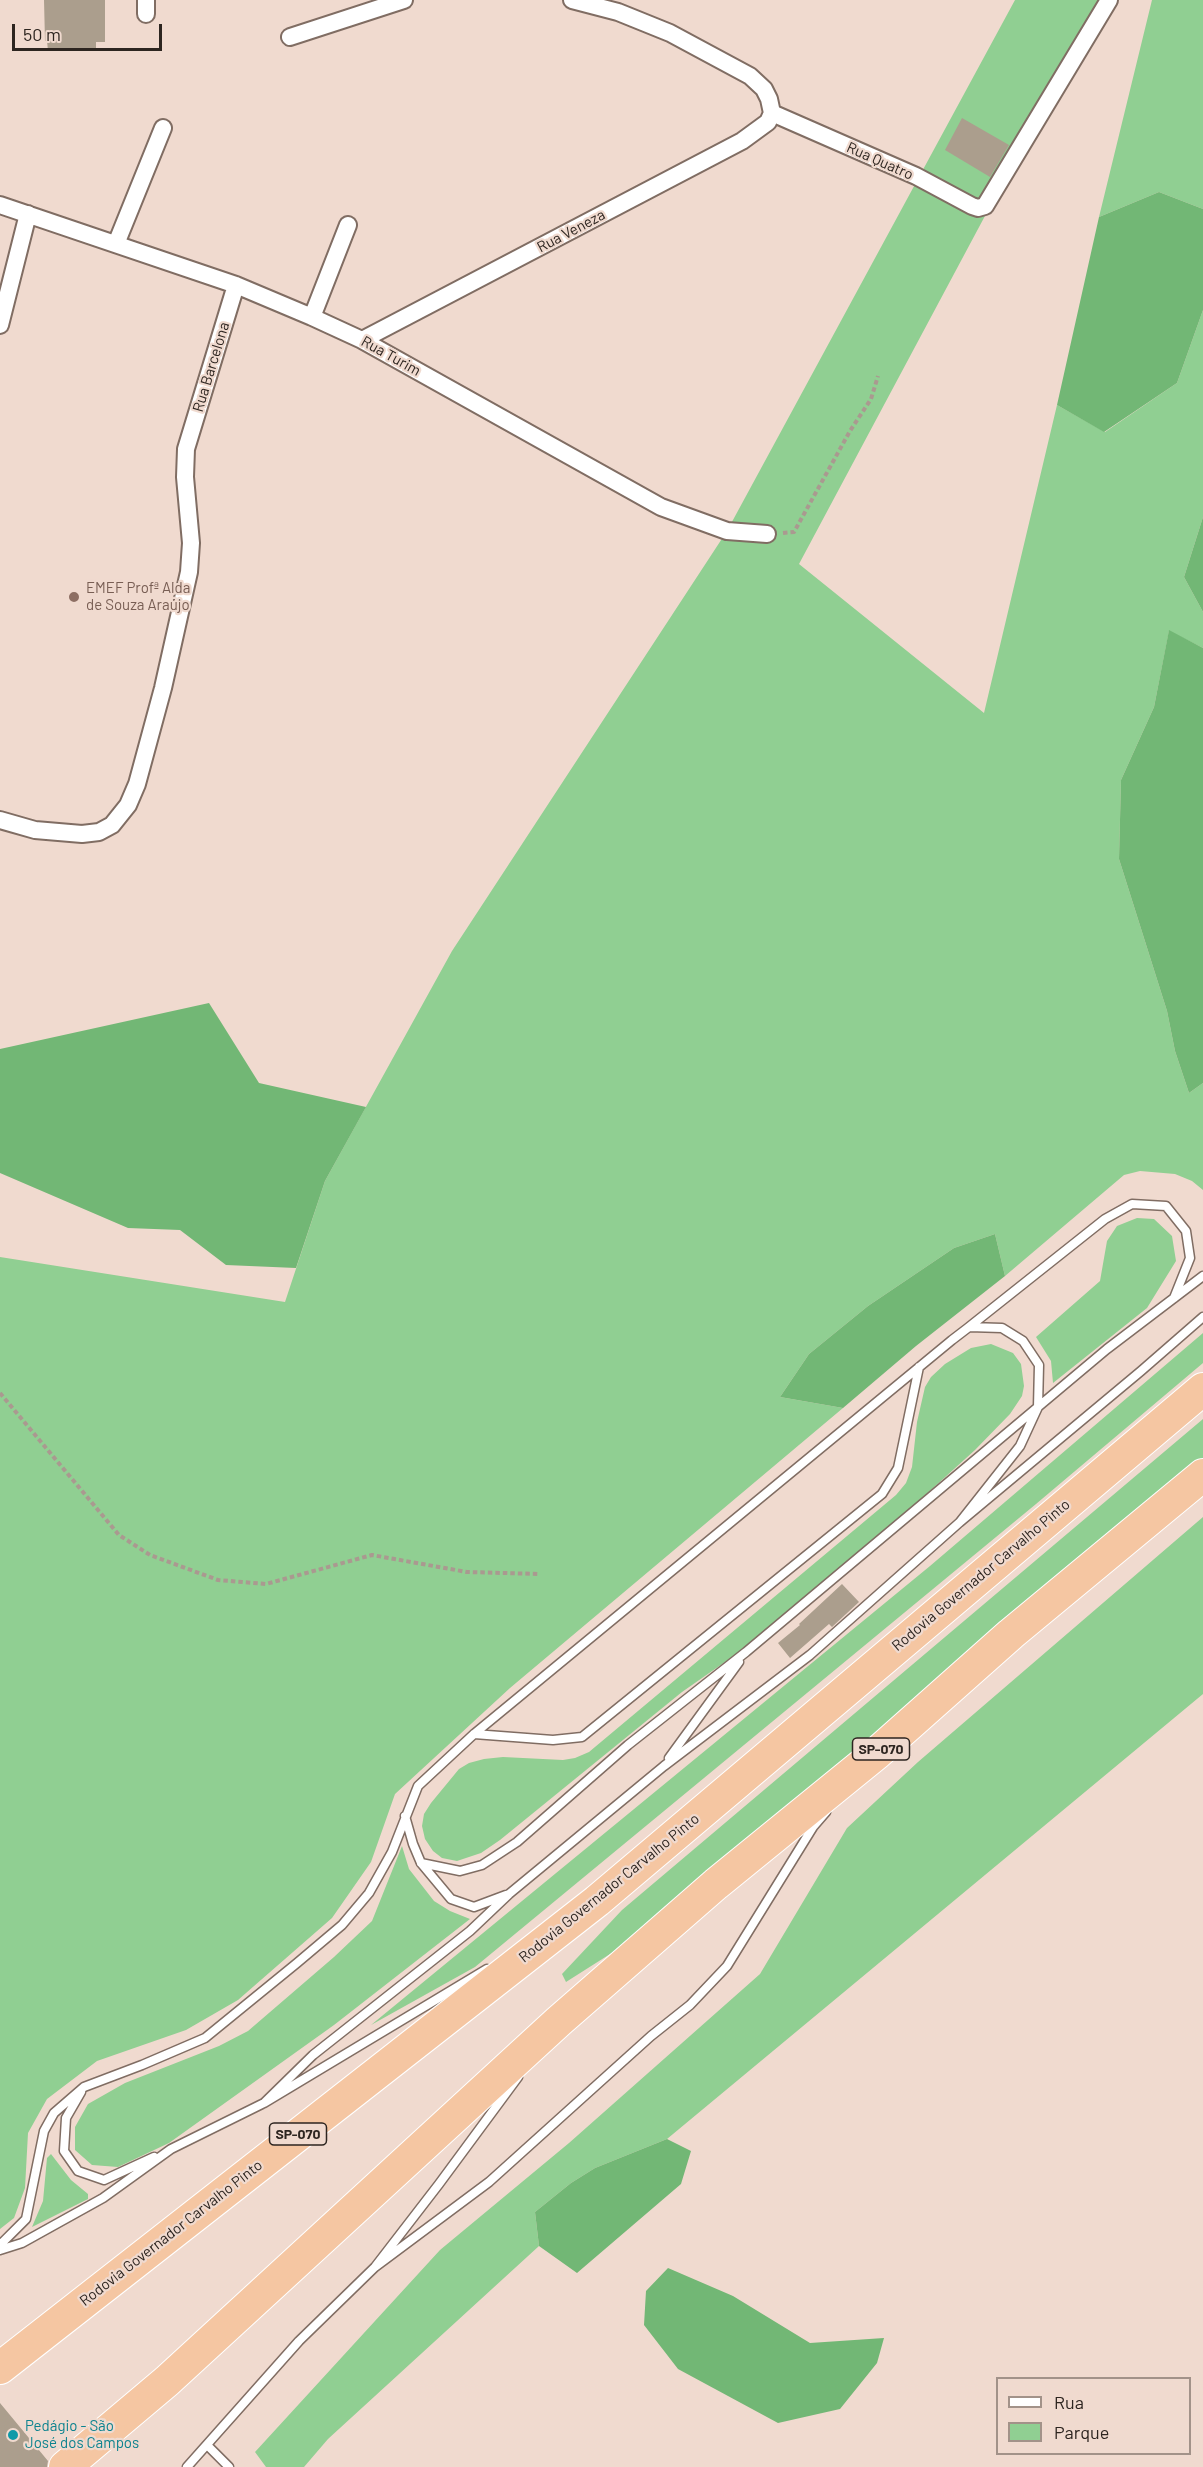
<!DOCTYPE html>
<meta charset="utf-8">
<style>
body{margin:0}
#map{position:relative;width:1203px;height:2467px;overflow:hidden;background:#f0dacf;font-family:Barlow,sans-serif}
canvas{display:block}
.legend{position:absolute;left:996px;top:2377px;width:195px;height:78px;box-sizing:border-box;background:#f0dacf;border:2px solid #a29289;margin:0;padding:8px 10px;list-style:none;font-size:18px;color:#2d2520}
.legend li{display:flex;align-items:center;gap:12px;height:30px}
.legend b{width:30px;border:2px solid #a29289}
.scale{position:absolute;left:12px;top:24px;width:150px;height:27px;box-sizing:border-box;border:3px solid #2d2520;border-top:0;padding-left:8px;font-size:18px;line-height:21px;white-space:nowrap;color:#2d2520;-webkit-text-stroke:4px #f0dacf;paint-order:stroke}
</style>
<div id="map">
<canvas width="1203" height="2467"></canvas>
<ul class="legend">
<li><b style="height:8px;background:#fff"></b>Rua</li>
<li><b style="height:16px;background:#90cf92"></b>Parque</li>
</ul>
<div class="scale">50 m</div>
</div>
<script>
const c = document.querySelector('canvas').getContext('2d');
c.lineJoin = 'round';
function paint(path, color) { c.fillStyle = color; c.fill(path, 'evenodd'); }
const toPath = rows => new Path2D(rows.map(r => 'M' + r).join(''));
function strokePath(path, color, width, dash) { c.strokeStyle = color; c.lineWidth = width; c.lineCap = dash ? 'butt' : 'round'; c.setLineDash(dash || []); c.stroke(path); }
function label(font, color, halo, rows, align = 'center') {
  c.font = font + ' Barlow,sans-serif'; c.lineWidth = 4.5; c.setLineDash([]); c.textBaseline = 'middle'; c.strokeStyle = halo; c.fillStyle = color; for (const [text, x, y, turn = 0] of rows) {
    c.save(); c.translate(x, y); c.rotate((+turn || 0) * Math.PI / 180); c.textAlign = isNaN(turn) ? turn : align; if (halo) c.strokeText(text, 0, 0); c.fillText(text, 0, 0); c.restore();
  }
}
paint(toPath([
 [1015,0,1109,0,1048,98,799,564,984,713,1057,405,1105,432,1177,383,1203,310,1203,517,1184,577,1203,612,1203,648,1169,631,1154,707,1121,780,1119,859,1167,1011,1175,1051,1189,1093,1203,1083,1203,1190,1192,1181,1175,1174,1140,1171,1124,1175,1005,1276,995,1234,954,1248,868,1306,809,1354,780,1397,843,1408,510,1688,395,1794,371,1862,332,1918,238,2000,186,2030,97,2061,47,2099,28,2133,25,2188,14,2218,0,2229,0,1257,285,1302,325,1181,452,951,727,531],
 [1152,0,1203,0,1203,209,1159,192,1099,217],
 [1137,1218,1154,1219,1172,1236,1176,1261,1147,1308,1053,1383,1051,1361,1036,1337,1100,1281,1107,1241,1117,1226],
 [1203,1333,1203,1363,1036,1504,475,1967,371,2025,930,1566],
 [991,1344,1013,1353,1021,1364,1024,1386,1022,1396,1010,1414,975,1450,911,1508,735,1655,682,1692,500,1840,481,1853,457,1861,442,1858,433,1851,425,1839,422,1826,424,1814,431,1803,459,1769,469,1763,484,1759,503,1757,563,1760,575,1758,589,1752,896,1495,906,1483,912,1467,917,1422,925,1387,931,1377,945,1364,971,1348],
 [1203,1419,1203,1465,651,1928,566,1982,562,1974,622,1910],
 [1203,1517,1203,1694,667,2139,595,2168,571,2183,535,2212,539,2246,328,2439,304,2467,266,2467,255,2452,440,2250,569,2143,760,1974,847,1828,918,1762],
 [402,1846,409,1869,434,1901,450,1911,470,1919,334,2025,169,2143,118,2167,92,2165,75,2150,75,2127,88,2104,125,2083,219,2046,248,2031,334,1957,372,1921],
 [51,2154,71,2180,88,2194,88,2199,32,2227,43,2201,47,2158]
]), '#90cf92');
paint(toPath([
 [1159,192,1203,209,1203,310,1177,383,1104,432,1057,405,1099,217],
 [1203,517,1203,612,1184,577],
 [1169,630,1203,648,1203,1083,1189,1093,1175,1051,1167,1011,1119,859,1121,780,1154,707],
 [209,1003,259,1083,366,1107,325,1181,296,1268,226,1265,180,1230,128,1228,0,1173,0,1049],
 [995,1234,1005,1276,916,1346,843,1408,780,1397,809,1354,868,1306,954,1248],
 [667,2139,691,2151,681,2184,577,2273,539,2246,535,2212,571,2183,595,2168],
 [668,2268,733,2296,810,2343,884,2338,877,2363,840,2409,778,2423,678,2369,644,2325,646,2291]
]), '#72b775');
paint(toPath([
 [44,0,105,0,105,42,96,42,96,50,48,51,47,41,45,41],
 [962,118,1009,145,990,177,945,150],
 [842,1584,859,1602,832,1627,829,1624,790,1658,778,1643,800,1625,799,1624],
 [0,2403,48,2461,47,2467,0,2467]
]), '#ab9e8d');
const service = toPath([
 [969,1327,1105,1219,1132,1204,1166,1206,1186,1231,1190,1258,1174,1298],
 [474,1734,553,1740,582,1737,882,1494,898,1468,919,1367],
 [669,1758,739,1662],
 [405,1816,413,1844,421,1863,451,1899,474,1907,506,1895],
 [421,1863,460,1871,482,1865,517,1842,628,1745,746,1652,1107,1349,1203,1276],
 [81,2092,66,2118,64,2151,78,2171,104,2180,154,2157],
 [264,2103,313,2055,470,1931,509,1894,664,1766,810,1655,960,1522,1141,1371,1203,1317],
 [0,2245,26,2219,44,2131,54,2113,84,2087,142,2065,205,2038,297,1963,342,1925,369,1893,392,1852,418,1786,474,1734,952,1340,969,1327,1002,1328,1023,1341,1039,1365,1038,1407,1020,1446,960,1522],
 [0,2250,22,2243,103,2198,171,2149,264,2103,487,1969],
 [375,2267,489,2182,651,2036,690,2005,727,1966,813,1827,826,1812],
 [208,2446,229,2467],
 [187,2467,299,2341,375,2267,439,2184,518,2077]
]);
const minor = toPath([
 [146,0,146,14],
 [572,0,618,12,670,33,750,76,764,89,769,99,772,113],
 [290,37,404,0],
 [772,113,916,176,972,206,978,208,985,206,1109,0],
 [0,205,236,285,312,317,362,340,661,507,727,531,767,534],
 [116,244,163,128],
 [312,317,348,225],
 [0,325,28,214],
 [362,340,742,141,768,122,772,113],
 [0,820,35,830,82,834,99,832,112,825,128,805,137,784,163,688,189,572,191,543,185,477,186,449,236,285]
]);
const motorway = toPath([
 [0,2368,597,1901,1203,1389],
 [65,2467,167,2381,559,2021,716,1884,877,1753,1011,1634,1203,1475]
]);
strokePath(service, '#806d63', 11);
strokePath(minor, '#806d63', 20);
strokePath(motorway, '#fff', 34);
strokePath(toPath([
 [783,533,794,532,850,431,871,399,878,376],
 [0,1393,119,1535,150,1555,218,1580,266,1584,372,1555,467,1572,540,1574]
]), '#aa9990', 4, [4.5, 3]);
strokePath(service, '#fff', 8);
strokePath(minor, '#fff', 16);
strokePath(motorway, '#f5c6a2', 32);
for (const [x, y, r, color] of [
 [74,597,6,"#8d6e63"],
 [13,2435,6,"#0f9aa8"]
]) { const dot = new Path2D(); dot.arc(x, y, r, 0, 2 * Math.PI); c.fillStyle = color; c.fill(dot); strokePath(dot, '#f0dacf', 2); }
for (const [x, y, w] of [
 [881,1749,57],
 [298,2134,57]
]) { const box = new Path2D(); box.roundRect(x - w / 2, y - 11, w, 22, 4.5); c.fillStyle = '#f0dacf'; c.fill(box); strokePath(box, '#2d2520', 1.5); }
label('bold 14px', '#2d2520', null, [
 ["SP-070",881,1749],
 ["SP-070",298,2134]
]);
label('15px', '#2d2520', '#f0dacf', [
 ["Rua Quatro",880,161,24],
 ["Rua Veneza",571,231,-28],
 ["Rua Turim",391,356,29],
 ["Rua Barcelona",211,367,-73],
 ["Rodovia Governador Carvalho Pinto",981,1575,-40],
 ["Rodovia Governador Carvalho Pinto",609,1888,-39],
 ["Rodovia Governador Carvalho Pinto",171,2233,-38]
]);
label('15px', '#785e54', '#f0dacf', [
 ["EMEF Profª Alda",86,588],
 ["de Souza Araújo",86,605]
], 'left');
label('15px', '#0d838f', '#f0dacf', [
 ["Pedágio - São",25,2426],
 ["José dos Campos",25,2443]
], 'left');
</script>
